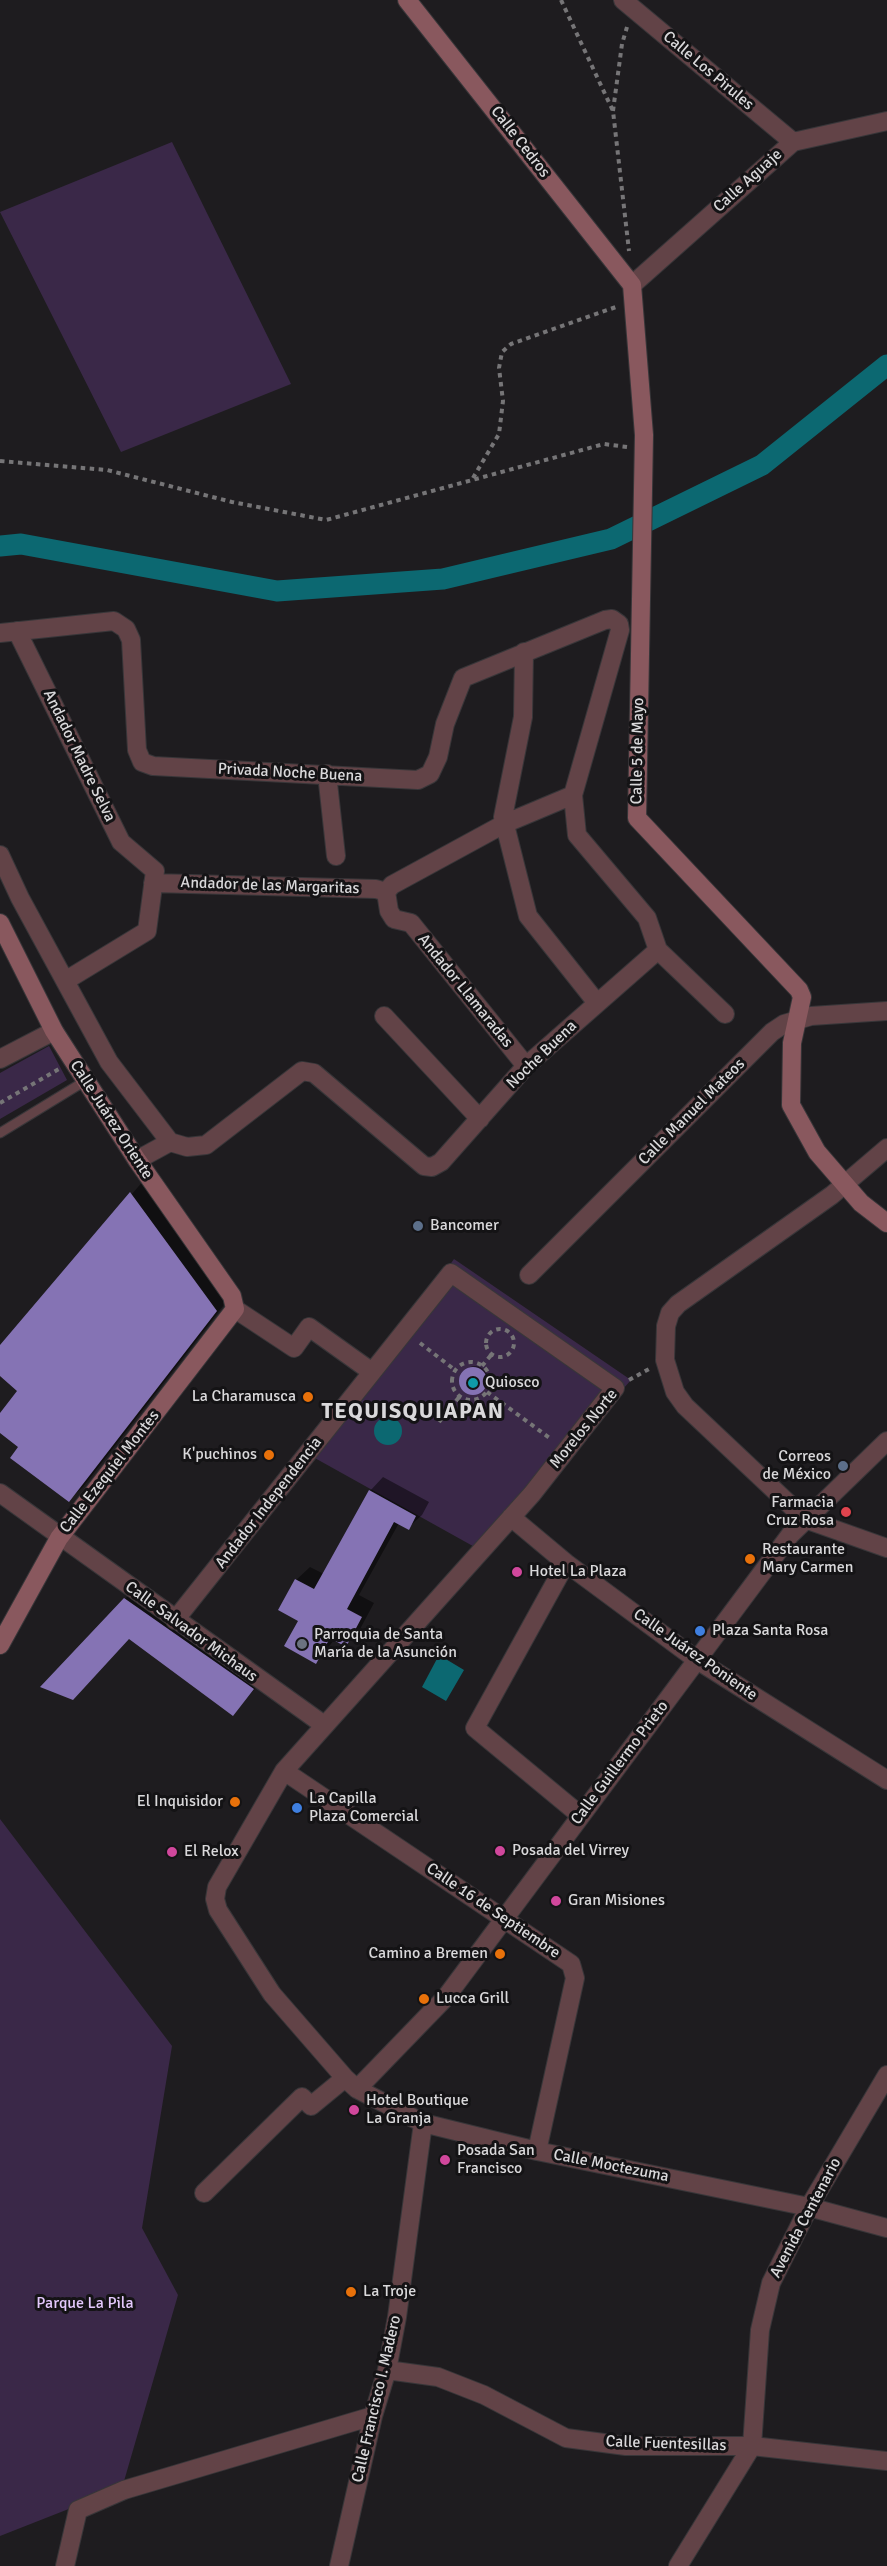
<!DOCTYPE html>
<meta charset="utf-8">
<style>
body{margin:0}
canvas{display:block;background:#1e1c1f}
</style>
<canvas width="887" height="2566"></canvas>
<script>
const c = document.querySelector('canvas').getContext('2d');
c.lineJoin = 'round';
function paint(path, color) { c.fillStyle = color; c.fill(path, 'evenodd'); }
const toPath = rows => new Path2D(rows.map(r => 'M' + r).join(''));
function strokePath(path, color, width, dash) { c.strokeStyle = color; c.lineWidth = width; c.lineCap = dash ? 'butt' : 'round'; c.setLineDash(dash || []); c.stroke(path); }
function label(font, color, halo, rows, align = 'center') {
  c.font = font + ' Signika,sans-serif'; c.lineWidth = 6; c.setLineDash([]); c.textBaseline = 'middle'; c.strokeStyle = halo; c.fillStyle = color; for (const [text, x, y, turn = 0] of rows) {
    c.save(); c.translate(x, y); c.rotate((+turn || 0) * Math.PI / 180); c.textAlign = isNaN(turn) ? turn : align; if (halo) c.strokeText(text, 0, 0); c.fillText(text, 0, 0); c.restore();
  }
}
paint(toPath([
 [172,142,291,384,121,452,0,212],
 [49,1046,67,1080,0,1119,0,1073],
 [454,1259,631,1380,480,1550,313,1457],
 [0,1819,172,2046,142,2228,178,2295,122,2488,0,2536]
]), '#3a2848');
paint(toPath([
 '374 1431a14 14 0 1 1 28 0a14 14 0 1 1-28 0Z',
 [439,1655,464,1670,446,1701,422,1687]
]), '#0c6871');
paint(toPath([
 [144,1180,230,1297,83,1487,69,1500,20,1447,0,1431,0,1416,19,1390,0,1374,0,1347],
 '462 1379a13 13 0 1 1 26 0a13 13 0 1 1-26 0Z',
 [383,1477,429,1502,422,1515,408,1528,399,1523,359,1595,374,1603,359,1631,346,1645,335,1639,316,1662,300,1620,296,1580,310,1567,324,1574,370,1491],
 [138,1585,267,1675,233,1714,125,1599]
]), '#0007');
strokePath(toPath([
 [0,546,21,544,277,591,443,579,611,539,762,465,887,365]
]), '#0c6871', 21);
paint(toPath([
 [130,1192,217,1311,69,1502,10,1458,18,1447,0,1433,0,1413,17,1391,0,1376,0,1345],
 '459 1381a14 14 0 1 1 28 0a14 14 0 1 1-28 0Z',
 [369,1490,416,1516,409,1530,394,1522,347,1609,362,1617,346,1647,330,1638,316,1664,284,1646,298,1621,278,1610,295,1579,314,1589],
 [124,1598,254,1689,233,1716,129,1639,73,1700,40,1687]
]), '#8573b4');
const lane = toPath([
 [0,1133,85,1081]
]);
const street = toPath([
 [623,0,793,142],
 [632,285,793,142,887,121],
 [17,631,121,842,155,871,147,931,65,981],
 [0,633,114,621,126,629,131,640,137,750,142,762,153,766,418,780,430,774,438,757,445,724,463,678,605,620,612,619,619,624,620,630,573,795,577,835,647,918,658,950,526,1066,441,1162,432,1167,424,1166,314,1073,302,1071,206,1145,187,1147,170,1142,137,1160],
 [524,652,523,717,503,817,528,916,597,1003],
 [327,774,336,856],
 [0,855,20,898,109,1062,170,1142],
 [153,883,376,889,386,892],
 [386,892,389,911,394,919,411,923,526,1066],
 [386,892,392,885,504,824,573,795],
 [658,950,725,1014],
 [384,1016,480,1119],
 [0,1059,54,1031],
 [887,1148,832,1195,678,1304,670,1313,666,1326,665,1360,675,1392,685,1406,805,1519,887,1548],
 [529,1275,772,1032,784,1024,811,1016,887,1011],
 [235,1309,294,1348,309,1327,372,1372],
 [0,1493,324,1725],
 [511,1517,566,1563,697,1660,887,1780],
 [566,1563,475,1728,580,1815],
 [175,1620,451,1273,615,1388,532,1494,284,1771,217,1887,215,1899,218,1910,272,1994,345,2078,357,2089,423,2123,537,2151,809,2207,887,2228],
 [284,1771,571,1964,575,1978,537,2151],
 [357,2089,446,1997,790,1535,887,1441],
 [204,2193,302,2097,311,2106,345,2078],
 [387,2370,438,2377,484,2395,566,2438,626,2446,752,2446,887,2461],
 [65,2566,78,2510,124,2490,373,2416],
 [339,2566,373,2416,387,2370,397,2317,423,2123],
 [678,2566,752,2446,760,2330,771,2283,809,2207,887,2075]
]);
const secondary = toPath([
 [407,0,632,285,644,435,637,818,799,990,802,997,792,1043,791,1105,817,1152,861,1203,887,1223],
 [0,923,54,1031,137,1160,232,1296,235,1309,59,1538,0,1645]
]);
strokePath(lane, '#383639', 11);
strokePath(street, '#383639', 20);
strokePath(secondary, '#383639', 20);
strokePath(toPath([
 [561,0,613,111,629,251],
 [613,111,622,44,627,27],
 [0,461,107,470,232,502,326,520,604,444,627,447],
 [473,478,499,434,503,401,499,368,502,352,511,344,616,307],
 [0,1103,59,1069],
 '486 1343a14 14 0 1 1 28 0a14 14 0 1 1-28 0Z',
 [420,1343,455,1370],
 '452 1381a19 19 0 1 1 38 0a19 19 0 1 1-38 0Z',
 [482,1366,492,1354],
 [629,1380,649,1369],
 [487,1392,551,1439],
 [439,1422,460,1396]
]), '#767577', 4, [4.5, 4.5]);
strokePath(lane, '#624347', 9);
strokePath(street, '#624347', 18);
strokePath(secondary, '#89585e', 18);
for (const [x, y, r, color] of [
 [418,1226,6,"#5c6f8a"],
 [473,1383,6,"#0f9aa8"],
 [308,1397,6,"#e8710a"],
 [269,1455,6,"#e8710a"],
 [843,1466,6,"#5c6f8a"],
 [846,1512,6,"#e0444e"],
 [750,1559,6,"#e8710a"],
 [517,1572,6,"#d1479c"],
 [700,1631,6,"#3f7fe0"],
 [302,1644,6,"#6b7280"],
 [235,1802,6,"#e8710a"],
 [297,1808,6,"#3f7fe0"],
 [500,1851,6,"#d1479c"],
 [172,1852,6,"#d1479c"],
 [556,1901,6,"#d1479c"],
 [500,1954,6,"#e8710a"],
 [424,1999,6,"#e8710a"],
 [354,2110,6,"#d1479c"],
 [445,2160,6,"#d1479c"],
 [351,2292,6,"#e8710a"]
]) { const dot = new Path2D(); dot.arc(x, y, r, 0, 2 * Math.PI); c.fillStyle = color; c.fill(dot); strokePath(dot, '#141315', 2); }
label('16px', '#d9d8da', '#141315', [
 ["Calle Los Pirules",708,71,40],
 ["Calle Cedros",520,142,52],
 ["Calle Aguaje",748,181,-42],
 ["Calle 5 de Mayo",638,751,-89],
 ["Andador Madre Selva",79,756,64],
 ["Privada Noche Buena",290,773,3],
 ["Andador de las Margaritas",270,886,2],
 ["Andador Llamaradas",465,991,51],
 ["Noche Buena",542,1055,-44],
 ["Calle Manuel Mateos",692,1112,-45],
 ["Calle Juárez Oriente",111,1120,57],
 ["Morelos Norte",584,1429,-51],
 ["Calle Ezequiel Montes",110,1472,-52],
 ["Andador Independencia",269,1503,-52],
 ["Calle Salvador Michaus",191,1632,36],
 ["Calle Juárez Poniente",695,1655,35],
 ["Calle Guillermo Prieto",620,1763,-53],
 ["Calle 16 de Septiembre",493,1911,34],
 ["Calle Moctezuma",611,2166,11],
 ["Avenida Centenario",806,2218,-62],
 ["Calle Francisco I. Madero",377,2399,-77],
 ["Calle Fuentesillas",666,2444,2]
]);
label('16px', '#d9d8da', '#141315', [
 ["Bancomer",430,1226],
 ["Quiosco",485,1383],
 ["La Charamusca",296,1397,"right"],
 ["K'puchinos",257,1455,"right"],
 ["Correos",831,1457,"right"],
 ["de México",831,1475,"right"],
 ["Farmacia",834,1503,"right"],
 ["Cruz Rosa",834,1521,"right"],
 ["Restaurante",762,1550],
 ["Mary Carmen",762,1568],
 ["Hotel La Plaza",529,1572],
 ["Plaza Santa Rosa",712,1631],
 ["Parroquia de Santa",314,1635],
 ["María de la Asunción",314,1653],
 ["La Capilla",309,1799],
 ["Plaza Comercial",309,1817],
 ["El Inquisidor",223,1802,"right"],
 ["Posada del Virrey",512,1851],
 ["El Relox",184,1852],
 ["Gran Misiones",568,1901],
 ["Camino a Bremen",488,1954,"right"],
 ["Lucca Grill",436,1999],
 ["Hotel Boutique",366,2101],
 ["La Granja",366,2119],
 ["Posada San",457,2151],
 ["Francisco",457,2169],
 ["La Troje",363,2292]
], 'left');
label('16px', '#e3c8fc', '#141315', [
 ["Parque La Pila",85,2304]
]);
c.letterSpacing = '1.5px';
label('bold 22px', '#d9d8da', '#141315', [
 ["TEQUISQUIAPAN",413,1412]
]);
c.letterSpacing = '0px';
</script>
